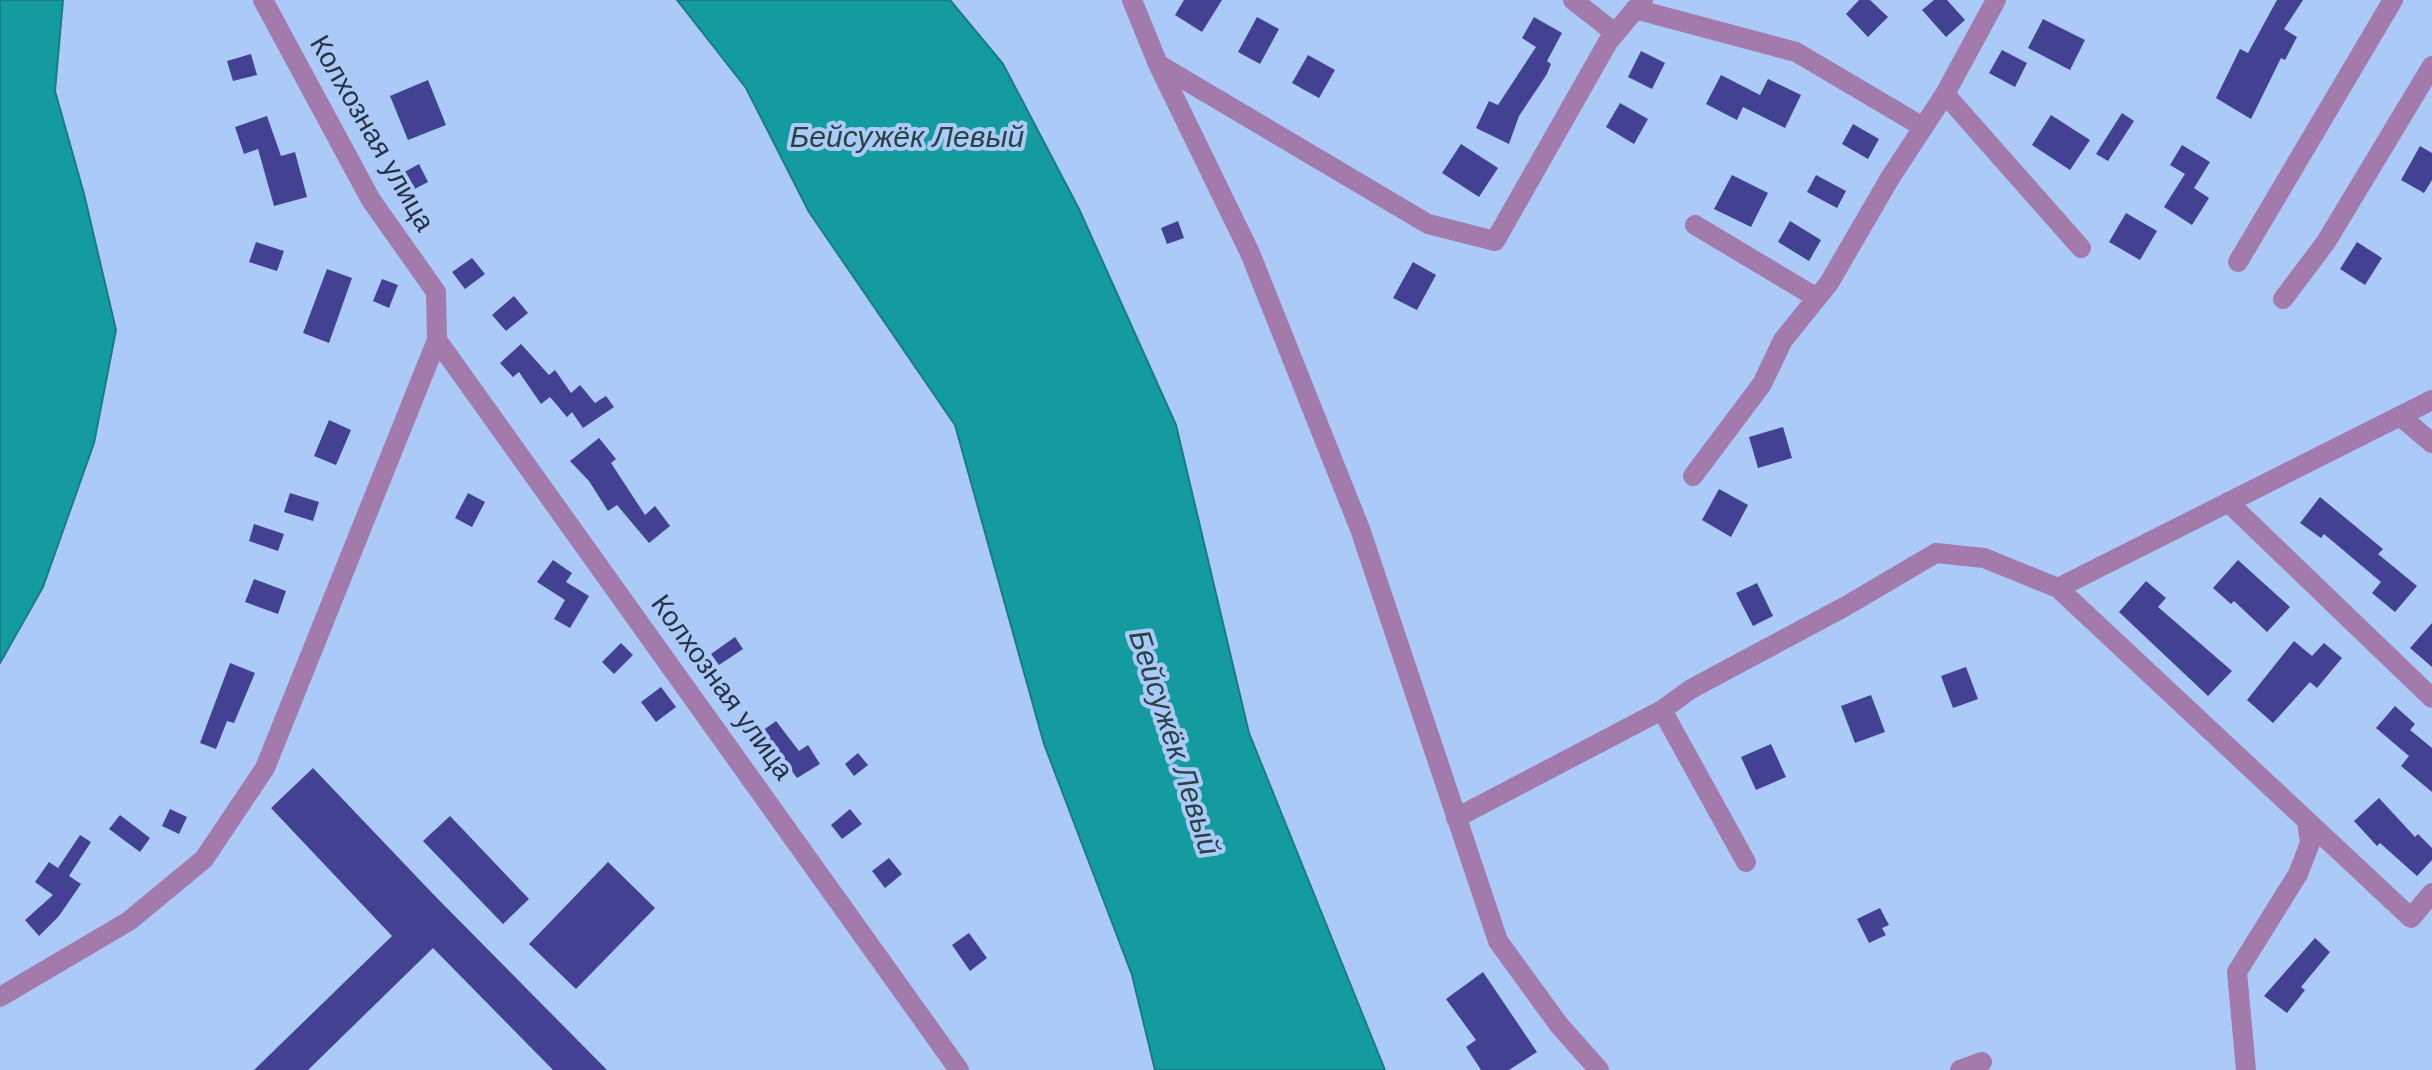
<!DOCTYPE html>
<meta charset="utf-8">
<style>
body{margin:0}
canvas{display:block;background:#accaf8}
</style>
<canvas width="2432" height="1070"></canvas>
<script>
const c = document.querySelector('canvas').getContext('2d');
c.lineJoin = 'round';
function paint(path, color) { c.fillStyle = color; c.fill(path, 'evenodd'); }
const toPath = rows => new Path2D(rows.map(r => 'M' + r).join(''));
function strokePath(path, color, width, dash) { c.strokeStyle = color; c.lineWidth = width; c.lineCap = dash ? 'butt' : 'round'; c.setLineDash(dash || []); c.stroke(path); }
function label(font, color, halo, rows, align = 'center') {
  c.font = font + ' Arial,sans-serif'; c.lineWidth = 8; c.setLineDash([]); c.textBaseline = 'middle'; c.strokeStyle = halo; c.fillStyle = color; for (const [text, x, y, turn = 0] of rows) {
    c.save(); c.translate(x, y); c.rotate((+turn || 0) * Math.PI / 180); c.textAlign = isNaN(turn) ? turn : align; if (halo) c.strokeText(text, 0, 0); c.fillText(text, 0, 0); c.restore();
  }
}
const water = toPath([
 [0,0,63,0,55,91,84,194,116,330,94,443,43,587,0,663,0,0],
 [677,0,950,0,1003,64,1079,209,1176,425,1249,733,1385,1070,1155,1070,1132,975,1044,744,955,425,809,212,746,88,677,0]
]);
paint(water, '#139ba0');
strokePath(water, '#197c84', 2);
paint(toPath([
 [1184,0,1222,0,1202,32,1175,15],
 [1859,0,1870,0,1888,17,1868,37,1846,14],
 [1934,0,1947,0,1965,20,1946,37,1922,10],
 [2277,0,2303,0,2284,29,2297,37,2285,60,2281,58,2251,119,2216,98,2240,49,2248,53],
 [1257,17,1279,29,1260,64,1238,52],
 [1534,17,1562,33,1547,61,1551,64,1547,74,1519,116,1509,144,1476,128,1489,101,1498,105,1536,47,1522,38],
 [2043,19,2085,40,2070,70,2028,48],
 [2002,50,2027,63,2015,87,1989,73],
 [1641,51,1665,63,1652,89,1628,77],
 [251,54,257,75,233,81,227,61],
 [1308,55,1335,70,1319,98,1292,83],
 [1721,75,1760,95,1768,79,1801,95,1785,128,1743,107,1737,120,1706,104],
 [428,80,446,125,408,140,390,96],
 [1620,103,1648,119,1634,144,1606,127],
 [2122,113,2134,121,2108,161,2096,154],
 [2051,115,2090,140,2070,170,2032,145],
 [267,116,281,156,295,152,307,197,274,206,258,149,244,154,235,127],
 [1853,124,1879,139,1868,159,1842,144],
 [1461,144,1498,168,1479,197,1442,173],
 [2182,145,2210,162,2194,188,2209,198,2192,225,2164,207,2185,174,2170,165],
 [2420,146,2432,153,2432,180,2424,193,2401,180],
 [419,164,428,182,407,193,397,176],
 [1732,175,1768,193,1751,227,1714,209],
 [1816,175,1846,191,1837,208,1807,192],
 [2126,213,2157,231,2140,260,2109,242],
 [1178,221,1184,238,1167,244,1161,228],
 [1790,221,1821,240,1809,261,1778,242],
 [256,242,284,251,277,271,249,262],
 [2357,242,2382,258,2365,285,2340,269],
 [472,258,485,274,465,289,452,272],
 [1413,262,1436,275,1417,310,1393,298],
 [327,269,352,278,329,343,303,333],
 [382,279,398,285,389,308,373,301],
 [514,296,528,313,506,331,492,315],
 [521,344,549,375,555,370,571,393,580,385,595,403,606,396,614,407,583,428,572,412,567,417,550,397,541,404,519,372,513,377,500,363],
 [329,420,351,430,336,465,314,456],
 [1783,427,1792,458,1758,468,1749,437],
 [599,438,616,459,611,463,645,515,655,506,670,526,649,543,617,505,608,511,589,481,570,461],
 [1719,489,1748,505,1731,537,1702,520],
 [290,493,319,502,313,521,284,512],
 [468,493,485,502,472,527,455,518],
 [2320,497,2383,549,2378,554,2417,586,2395,612,2372,593,2381,582,2324,534,2321,538,2300,523],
 [254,524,284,534,278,551,249,541],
 [553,560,572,573,566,582,589,596,570,628,554,619,565,600,537,582],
 [2238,560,2290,607,2267,632,2234,601,2231,604,2213,588],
 [254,579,286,591,278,614,245,602],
 [2146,581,2166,598,2158,607,2232,671,2208,696,2119,612],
 [1757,583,1773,616,1753,626,1736,593],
 [2432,623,2432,667,2410,648],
 [735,637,743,649,719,665,711,654],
 [2294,641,2312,656,2324,643,2342,658,2317,688,2310,682,2273,723,2247,700],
 [621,643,633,655,614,674,602,662],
 [230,663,255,673,234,723,227,721,216,749,200,743],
 [1966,667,1978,699,1953,708,1941,676],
 [661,687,676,707,656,722,641,702],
 [1871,695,1885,732,1855,743,1841,706],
 [2395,706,2415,724,2410,730,2432,748,2432,792,2401,766,2409,756,2376,728],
 [776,721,799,751,808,745,820,764,797,778,762,731],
 [1771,744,1786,777,1756,790,1741,757],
 [858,753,868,765,854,776,845,764],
 [313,768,434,895,607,1070,553,1070,433,948,308,1070,254,1070,392,936,271,808],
 [2379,798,2415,837,2418,834,2432,848,2432,860,2417,876,2380,843,2377,846,2354,821],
 [170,809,187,817,179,834,162,826],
 [850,809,862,824,842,839,831,825],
 [120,815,150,838,140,852,109,829],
 [450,816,529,899,503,924,423,841],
 [80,835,91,842,69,876,81,884,59,916,39,936,25,920,53,895,35,882,49,862,58,868],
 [889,858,902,874,885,888,872,871],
 [608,862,655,908,576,989,529,944],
 [1880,908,1889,925,1882,928,1886,935,1869,943,1857,919],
 [969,933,987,958,970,971,952,945],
 [2315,938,2330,952,2301,987,2305,990,2287,1013,2264,996],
 [1483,972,1537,1052,1509,1070,1481,1070,1466,1047,1476,1040,1446,999]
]), '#424192');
strokePath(toPath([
 [263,0,371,200,436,292,437,340,959,1070],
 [1132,0,1158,64,1250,253,1360,529,1498,941,1559,1025,1599,1070],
 [1573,0,1615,33],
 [1996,0,1945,94,2081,248],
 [1635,9,1796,52,1923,127],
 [1158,64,1428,224,1495,241,1608,42,1643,0],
 [1695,225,1817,298],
 [2238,262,2393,0],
 [2283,299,2326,242,2432,66],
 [2400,416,2432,443],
 [1693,476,1762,384,1783,340,1829,283,1890,178,1945,94],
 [2228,502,2432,698],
 [2058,588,2432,400],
 [1662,710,1746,862],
 [1456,818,1662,710,1691,689,1846,606,1936,553,1984,558,2058,588,2411,918,2432,893],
 [0,997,129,921,204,859,265,768,437,340],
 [1960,1070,1982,1062],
 [2246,1070,2237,972,2298,874,2310,843,2307,821]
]), '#a27aac', 20);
label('28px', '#263244', '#accaf8', [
 ["Колхозная улица",371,134,60],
 ["Колхозная улица",721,688,54]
]);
label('italic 30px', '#294344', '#accaf8', [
 ["Бейсужёк Левый",907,139],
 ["Бейсужёк Левый",1173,743,72]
]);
</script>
